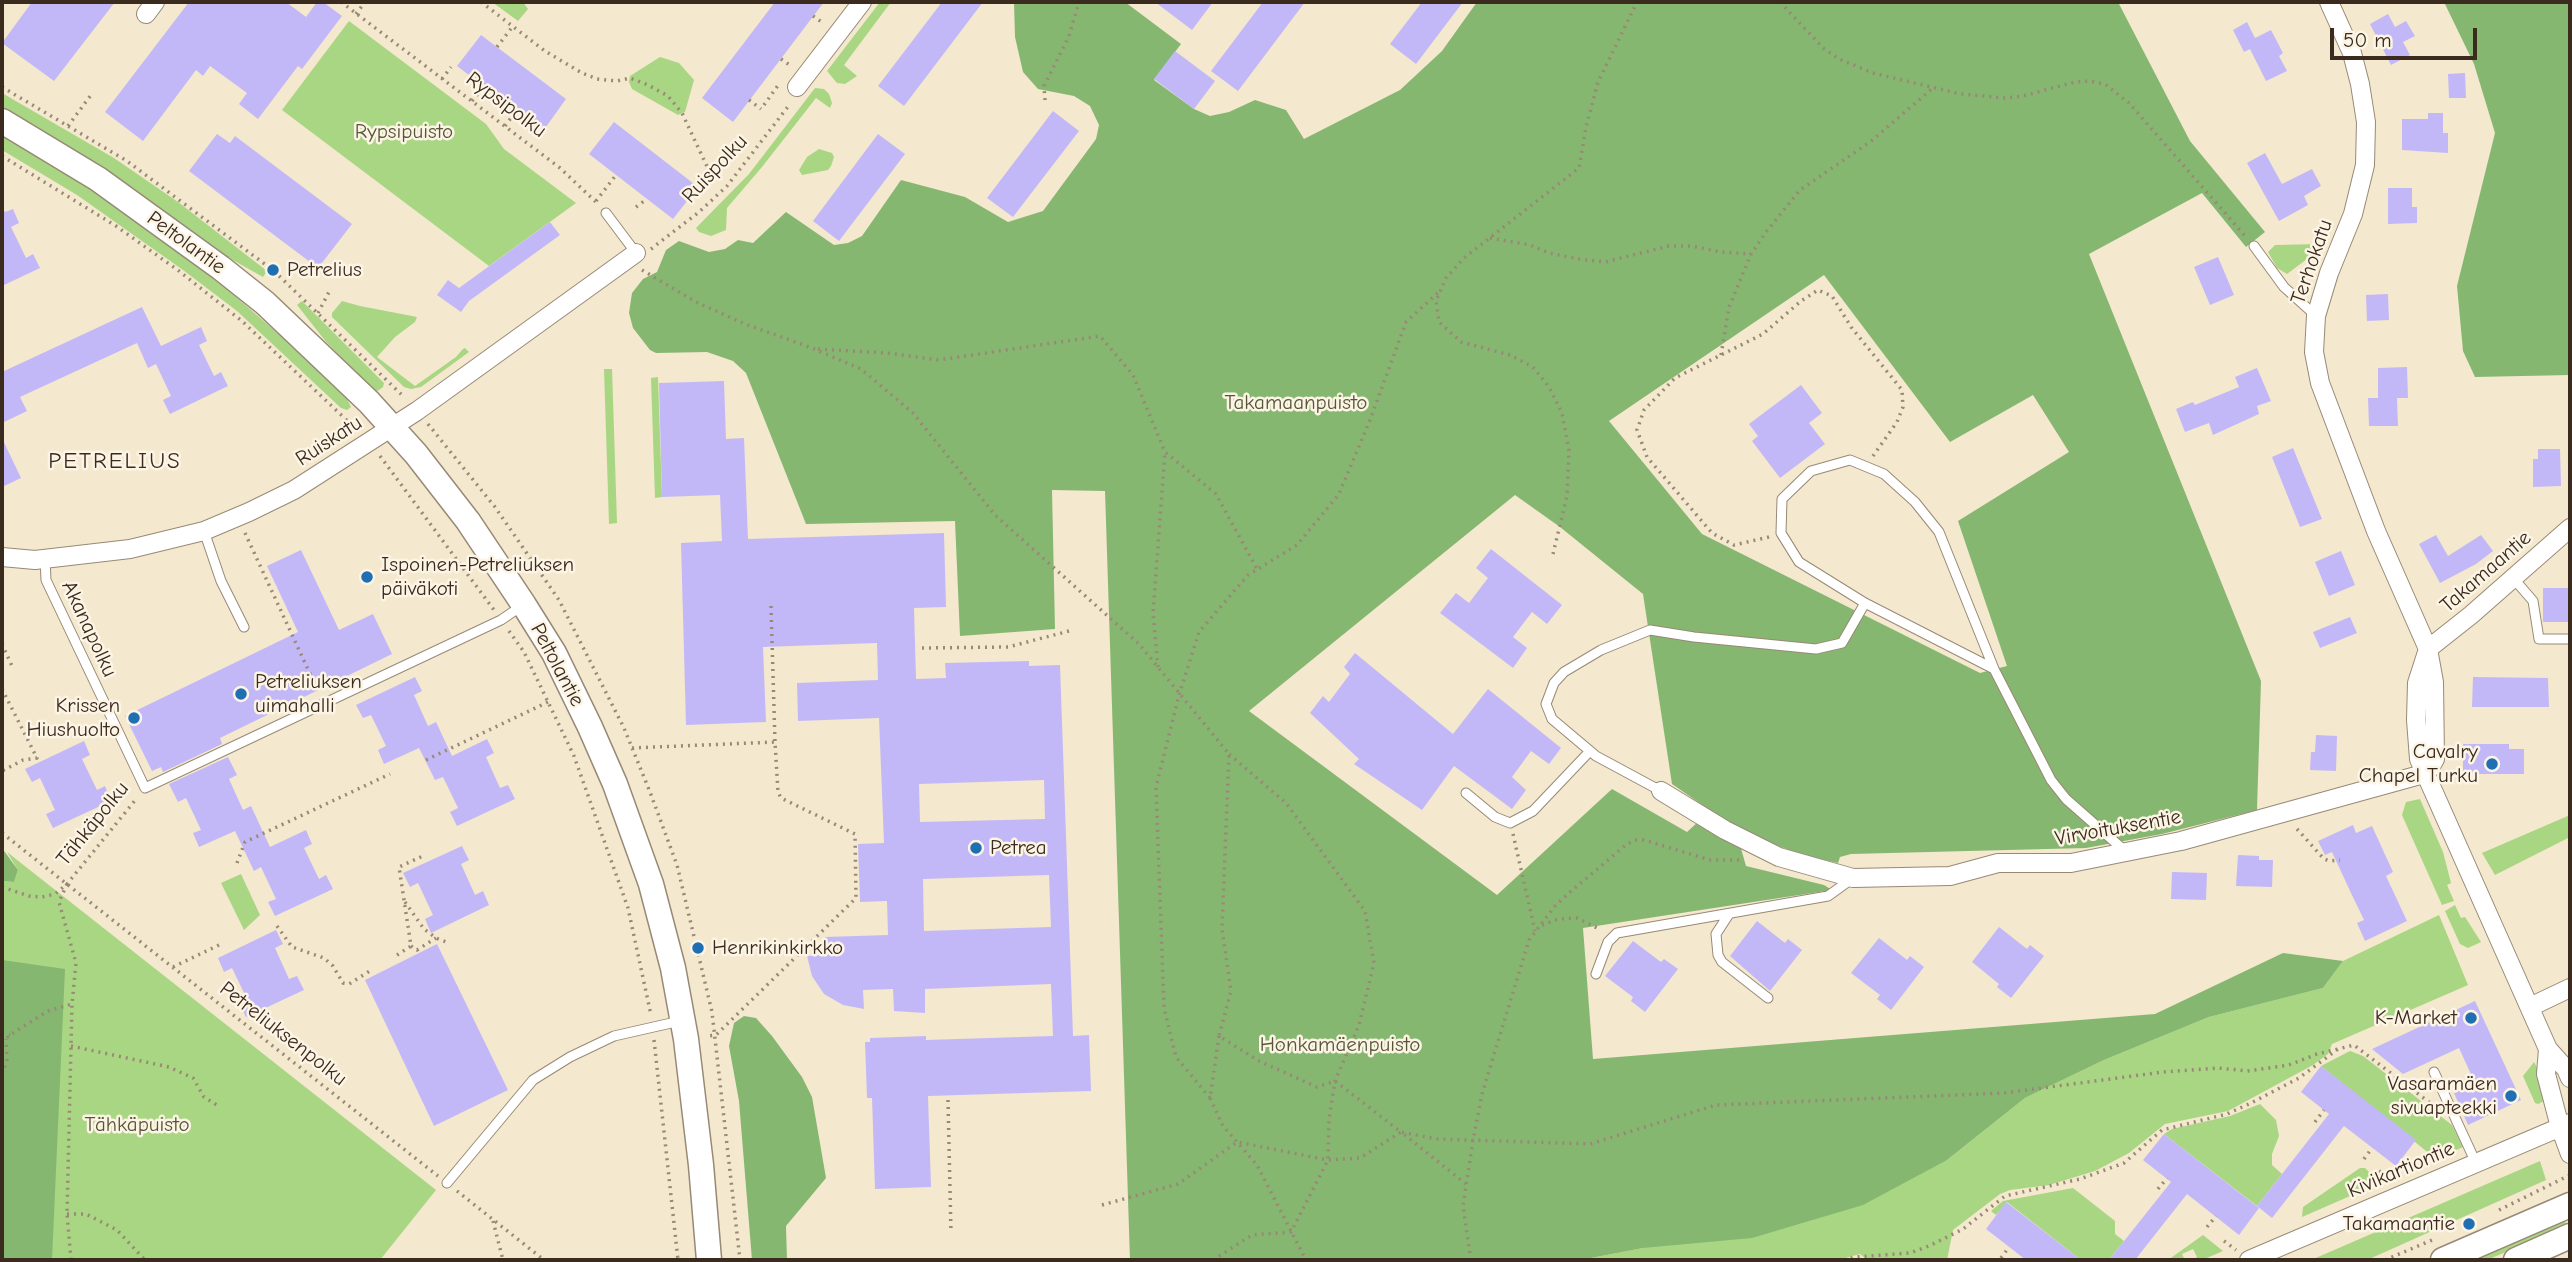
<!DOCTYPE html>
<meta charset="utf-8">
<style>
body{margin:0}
#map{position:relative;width:2572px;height:1262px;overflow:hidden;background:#f4e8ce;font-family:"Comic Neue",sans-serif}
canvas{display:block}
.frame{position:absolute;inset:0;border:4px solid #3b2a1e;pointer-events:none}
.scale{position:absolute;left:2330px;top:28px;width:147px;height:32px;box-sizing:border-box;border:4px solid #3b2a1e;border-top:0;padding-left:9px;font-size:21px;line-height:24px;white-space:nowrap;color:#3b2a1e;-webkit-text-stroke:5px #fcf5e5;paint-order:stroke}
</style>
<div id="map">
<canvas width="2572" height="1262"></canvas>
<div class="frame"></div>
<div class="scale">50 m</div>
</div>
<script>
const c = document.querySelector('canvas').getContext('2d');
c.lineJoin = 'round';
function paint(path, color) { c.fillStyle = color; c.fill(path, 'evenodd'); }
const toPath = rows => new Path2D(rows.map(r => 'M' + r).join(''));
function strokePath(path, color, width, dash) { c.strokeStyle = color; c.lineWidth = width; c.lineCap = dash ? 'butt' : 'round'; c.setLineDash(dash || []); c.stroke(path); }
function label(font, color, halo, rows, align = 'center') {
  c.font = font + ' "Comic Neue",sans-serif'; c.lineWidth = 5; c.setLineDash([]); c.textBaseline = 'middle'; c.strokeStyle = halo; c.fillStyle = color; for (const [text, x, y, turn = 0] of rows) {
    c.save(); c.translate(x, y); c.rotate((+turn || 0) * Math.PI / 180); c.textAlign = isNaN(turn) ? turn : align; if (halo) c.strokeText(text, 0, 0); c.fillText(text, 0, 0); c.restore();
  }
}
paint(toPath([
 [492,2,523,2,528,9,518,21],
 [880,2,891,2,844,65,857,76,845,84,837,83,827,71],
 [349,21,486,124,504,149,576,203,489,266,282,110],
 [660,57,679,63,694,80,685,112,678,115,632,89,629,82,630,76],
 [815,88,824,89,829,94,832,103,830,108,816,98,762,167,727,208,726,230,711,236,699,232,696,228,749,174],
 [2,93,114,158,178,202,267,271,263,277,231,259,131,187,2,109],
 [2,135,92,189,210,274,323,373,345,395,351,407,347,410,341,408,237,311,183,270,77,195,2,150],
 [819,149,832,153,834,157,831,166,828,170,802,175,799,170,807,157],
 [2322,244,2315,253,2287,274,2277,268,2268,252,2275,245],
 [302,301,384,383,383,387,376,392,373,390,327,343,297,305],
 [342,301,360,306,417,317,415,322,395,337,377,357,415,386,456,357,463,349,465,348,469,352,421,387,411,389,404,387,332,317,332,313],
 [612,369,617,523,609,524,604,369],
 [658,377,662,497,655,498,651,378],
 [2420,799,2443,852,2451,883,2447,885,2454,901,2442,905,2402,815,2406,802],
 [2570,815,2570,837,2495,875,2482,853],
 [7,852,436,1190,380,1260,2,1260,2,881,14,882,18,870],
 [241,874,260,915,244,930,221,883],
 [2455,905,2461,918,2465,917,2481,942,2468,948,2460,944,2445,911],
 [2439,915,2468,985,2332,1044,2328,1054,2313,1065,2228,1111,2165,1124,2129,1153,2095,1171,2049,1185,2010,1190,2000,1194,1953,1230,1947,1260,1850,1260,1865,1258,1860,1254,1838,1260,1587,1260,1591,1258,1643,1248,1947,1160,2025,1098,2104,1060,2209,1017,2323,988,2343,961],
 [2350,1051,2363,1056,2452,1125,2463,1147,2436,1159,2321,1066],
 [2534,1062,2538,1069,2544,1101,2538,1104,2535,1103,2523,1076],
 [2260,1104,2276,1120,2279,1136,2272,1154,2272,1165,2282,1174,2257,1206,2164,1134,2172,1129,2230,1116],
 [2540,1161,2546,1180,2367,1260,2311,1260],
 [2360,1168,2365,1168,2380,1183,2302,1217,2303,1207],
 [2073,1188,2115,1221,2115,1234,2124,1241,2109,1260,2081,1260,2007,1202,1996,1215,1991,1211,2003,1201],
 [2564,1219,2567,1226,2487,1260,2470,1260],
 [2203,1235,2223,1251,2202,1260,2192,1260,2197,1257,2193,1249,2182,1254,2185,1260,2168,1260]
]), '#a9d683');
paint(toPath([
 [1014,2,1125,2,1181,44,1154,80,1194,109,1210,116,1229,112,1255,100,1286,110,1304,139,1400,90,1442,51,1477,2,2118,2,2190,141,2265,232,2246,247,2202,193,2089,254,2261,681,2257,810,2162,834,2086,848,1851,854,1840,857,1838,863,1802,855,1766,841,1730,824,1672,784,1643,594,1560,527,1515,495,1249,711,1497,895,1612,789,1687,832,1699,821,1740,845,1746,866,1824,885,1832,890,1583,928,1593,1059,2155,1014,2283,953,2343,961,2323,988,2209,1017,2104,1060,2025,1098,1947,1160,1863,1205,1752,1238,1643,1248,1591,1258,1587,1260,1130,1260,1105,491,1052,490,1055,629,960,636,955,521,806,524,746,373,733,361,707,352,656,353,650,350,633,328,629,313,632,293,643,279,657,272,666,250,679,241,709,252,725,249,738,240,753,243,786,212,834,245,848,243,862,236,901,180,965,197,1008,222,1043,211,1096,139,1099,125,1090,106,1074,96,1038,89,1023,72,1015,37],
 [1824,275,1950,442,2033,395,2069,452,1958,521,2007,666,1980,673,1702,534,1609,421],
 [2444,2,2570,2,2570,375,2475,377,2463,351,2457,286,2495,133,2474,64],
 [2,848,18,870,14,882,2,881],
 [2,960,65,969,52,1260,2,1260],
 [744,1016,756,1018,772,1036,802,1077,812,1097,826,1178,786,1226,787,1260,752,1260,739,1101,729,1046,734,1023]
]), '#86b771');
paint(toPath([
 [32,2,115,2,54,81,2,43],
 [189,2,286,2,306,17,317,2,323,2,342,16,302,69,298,66,258,119,239,104,247,93,210,66,203,76,196,70,143,141,105,112],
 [775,2,824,2,733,122,702,98],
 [942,2,983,2,904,106,878,86],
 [1155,2,1213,2,1192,30],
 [1263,2,1305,2,1238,91,1211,71],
 [1422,2,1463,2,1416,64,1390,44],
 [2388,14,2395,27,2406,21,2415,36,2403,42,2410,55,2391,65,2370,24],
 [2247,22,2255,38,2271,30,2283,53,2279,56,2287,71,2266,81,2250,49,2244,52,2233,30],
 [481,35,566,99,543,131,457,66],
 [1175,51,1215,81,1194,109,1154,79],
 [2465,73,2466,98,2449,98,2448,74],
 [1053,111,1079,131,1013,217,987,198],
 [2428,113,2443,113,2443,133,2448,133,2448,153,2402,150,2402,119,2428,119],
 [614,122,698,187,673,219,589,154],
 [217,134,230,143,235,136,352,224,318,268,189,171],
 [878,134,905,154,839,241,813,221],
 [2265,153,2282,184,2312,169,2321,186,2304,196,2308,205,2279,221,2247,163],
 [2388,188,2412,188,2412,207,2417,207,2417,223,2388,224],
 [2,206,5,212,13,209,19,223,11,227,26,258,33,254,40,268,2,286],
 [550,222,560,235,469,301,461,312,437,295,448,280,459,288],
 [2218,257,2234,295,2210,305,2194,267],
 [2388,294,2389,320,2367,321,2366,295],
 [142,307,161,346,201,327,207,341,199,345,214,376,221,372,228,386,170,414,163,400,171,396,156,364,148,368,137,343,20,397,27,411,2,423,2,372],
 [2407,367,2408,398,2397,398,2398,426,2369,426,2368,398,2378,398,2378,368],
 [2257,368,2271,401,2257,406,2259,414,2213,435,2209,423,2185,432,2176,409,2193,402,2195,405,2239,387,2235,377],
 [724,381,726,439,744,438,748,539,944,533,946,607,914,608,916,679,946,678,945,663,1029,661,1029,666,1060,665,1073,1036,1089,1035,1091,1091,928,1096,931,1187,875,1189,872,1098,867,1098,865,1042,870,1042,870,1038,926,1036,926,1040,1053,1036,1051,984,925,989,925,1013,894,1011,893,989,863,990,864,1009,843,1005,824,994,812,976,807,956,825,955,825,937,888,935,887,901,860,902,858,844,884,843,879,718,798,721,797,683,878,680,877,643,763,647,766,722,686,725,681,543,722,541,720,495,662,497,659,383],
 [1044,780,1045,819,920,822,919,784],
 [1049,875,1051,927,924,931,923,879],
 [1801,385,1822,413,1809,423,1825,444,1780,478,1752,441,1758,436,1749,424],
 [2,438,21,478,2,487],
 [2293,448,2322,519,2300,527,2272,457],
 [2538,449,2560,449,2561,486,2533,487,2533,459,2538,459],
 [2436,535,2448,556,2481,535,2493,551,2476,564,2440,583,2419,544],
 [1491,549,1562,605,1547,624,1532,612,1513,637,1527,648,1513,668,1440,613,1456,593,1469,603,1488,578,1476,568],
 [301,550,339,630,373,614,392,654,220,738,222,744,163,772,161,767,152,771,125,716,298,632,267,566],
 [2341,551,2355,585,2329,596,2315,562],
 [2543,588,2570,588,2570,622,2543,622],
 [2350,617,2357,633,2320,648,2313,632],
 [1355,653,1453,734,1488,689,1561,748,1549,764,1531,751,1512,777,1526,790,1512,809,1454,766,1422,810,1354,764,1359,759,1310,713,1323,696,1329,702,1350,674,1344,667],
 [415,677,422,691,414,695,428,726,436,722,452,756,487,739,494,753,486,757,500,788,508,785,515,799,457,826,450,812,458,808,443,777,435,780,419,748,384,764,378,750,386,746,371,715,363,718,356,705],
 [2473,677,2548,678,2549,707,2472,707],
 [2316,735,2337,736,2336,771,2310,770,2311,752,2315,752],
 [84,741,90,755,82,759,97,790,105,786,111,801,53,828,46,814,55,810,40,778,32,782,25,769],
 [2463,744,2509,744,2509,749,2524,749,2524,774,2463,774],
 [228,757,237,775,229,779,243,810,251,806,270,847,306,830,312,844,304,848,319,879,326,875,333,889,275,916,268,902,276,899,261,867,254,871,235,831,199,847,193,833,201,830,186,798,178,802,169,784],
 [2353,825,2356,833,2372,826,2393,872,2386,876,2407,921,2365,941,2357,923,2364,920,2351,893,2332,852,2325,855,2318,841],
 [462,846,469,860,461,864,475,895,483,891,489,905,431,933,425,919,433,915,418,883,410,887,403,873],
 [2238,855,2259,856,2259,860,2273,860,2272,887,2236,886],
 [2172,872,2207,873,2206,900,2171,899],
 [1757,921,1785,943,1788,939,1802,950,1770,991,1730,956],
 [1999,927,2027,949,2030,945,2044,956,2011,998,1997,987,1999,984,1972,962],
 [276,930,283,944,275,948,289,979,297,976,304,990,246,1017,239,1003,247,999,232,968,224,972,218,958],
 [1879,938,1907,960,1910,956,1924,967,1891,1010,1877,999,1880,995,1851,973],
 [1633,941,1661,962,1664,959,1678,969,1645,1012,1631,1001,1633,997,1605,976],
 [437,944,508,1090,434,1126,365,980],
 [2475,1001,2521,1100,2468,1125,2454,1093,2475,1083,2459,1048,2403,1074,2372,1049],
 [2321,1066,2416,1140,2396,1166,2344,1126,2272,1218,2257,1206,2329,1114,2301,1092],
 [2164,1134,2259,1208,2239,1235,2187,1194,2135,1260,2109,1260,2171,1182,2143,1160],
 [2006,1202,2081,1260,2026,1260,1986,1229]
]), '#c3b8f7');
const lane = toPath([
 [606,213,636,253],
 [2254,246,2284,287,2315,315],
 [204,531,221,581,244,627],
 [45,559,46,580,145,788,501,620,523,605],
 [2514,579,2533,601,2539,639,2570,639],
 [1994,669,1865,603,1799,562,1781,533,1782,499,1811,471,1850,460,1884,474,1915,502,1939,532,1994,669,2051,780,2066,799,2125,851],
 [1661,791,1596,756,1552,719,1546,704,1554,683,1564,672,1601,650,1650,630,1694,637,1816,649,1842,643,1865,603],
 [1466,793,1495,817,1510,823,1533,811,1590,751],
 [1729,914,1716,934,1718,955,1722,962,1768,998],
 [1596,974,1608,942,1617,933,1828,896,1853,878],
 [2434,1072,2476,1163],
 [447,1183,533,1080,570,1057,614,1036,680,1021]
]);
const street = toPath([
 [2329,2,2352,53,2360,84,2366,122,2365,165,2353,214,2329,273,2316,316,2314,352,2320,383,2376,531,2428,649,2434,682,2435,759,2427,773],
 [146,14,155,2],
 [797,87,862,2],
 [2570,528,2471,615,2428,649,2417,683,2416,720,2419,759,2548,1049,2566,1069,2570,1078],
 [2,557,35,560,130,549,204,531,249,512,294,490,417,411,636,253],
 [1661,791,1725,830,1779,857,1853,878,1950,876,1998,863,2071,863,2181,841,2427,773],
 [2530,1007,2570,988],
 [2548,1049,2546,1074,2560,1127,2570,1154],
 [2249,1260,2570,1123]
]);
const secondary = toPath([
 [2,121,98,179,221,268,265,303,369,402,416,454,468,521,524,605,554,653,590,727,615,784,651,884,673,968,686,1039,701,1165,709,1260],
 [2443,1260,2570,1205],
 [2516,1260,2570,1236]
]);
strokePath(lane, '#988976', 11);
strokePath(street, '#988976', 20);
strokePath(secondary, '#988976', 27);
strokePath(toPath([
 [341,2,560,168,598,204],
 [481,2,545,51,582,73,597,79,617,81,630,78,648,85,668,96,682,113,711,175],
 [1780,2,1823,48,1839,59,1873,73,1961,94,2005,98,2023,96,2075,82,2089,81,2105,84,2129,103,2246,237],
 [356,14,365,2],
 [813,16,823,23],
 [497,47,513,26],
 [781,59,791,66],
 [442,79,451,67],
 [2,87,127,161,274,271,404,397],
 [749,100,761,109],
 [1045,100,1044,86,1069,36,1079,2],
 [472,101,484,86],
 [764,105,779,84],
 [68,126,91,95],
 [505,126,516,111],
 [2,156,116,226,179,271,242,321,356,429],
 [596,201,616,175],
 [636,207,647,199],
 [1490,238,1530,245,1549,253,1579,259,1605,262,1669,246,1691,246,1720,252,1751,254],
 [651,249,699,212,727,186,790,104],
 [642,270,696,302,745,324,812,348,861,369,913,413,995,515,1139,644,1229,754,1222,929,1231,991,1219,1036,1259,1061,1317,1087,1335,1081,1401,1132,1437,1139,1590,1144,1716,1105,2004,1093,2163,1072,2218,1068,2247,1071,2269,1068,2289,1065,2317,1054,2338,1049],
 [318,313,330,290],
 [818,349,887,353,939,360,1100,336,1133,375,1165,452,1216,494,1257,569],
 [1721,355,1729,307,1751,254,1766,232,1800,190,1870,142,1933,88],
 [428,424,495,507,559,600,624,728,650,792,677,865,712,1012,740,1260],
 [380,456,494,610],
 [245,533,318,691],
 [1769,537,1734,545,1712,533,1647,457,1637,430,1644,410,1675,378,1763,334,1801,301,1818,290,1832,296,1851,327,1902,390,1903,407,1897,422,1873,456],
 [1553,554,1567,496,1569,450,1562,413,1549,387,1533,367,1510,355,1461,342,1439,322,1436,301,1446,278,1464,258,1579,168,1586,127,1598,82,1637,2],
 [771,606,775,742],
 [509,631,524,652,574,756,628,908,651,1015],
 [2,644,12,666],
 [922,648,1008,647,1073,630],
 [1158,667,1153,613,1165,452],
 [2,689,37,758,23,760,2,771],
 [632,748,775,742,778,792,781,798,855,834,856,898,716,1035,708,1036],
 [426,760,548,702],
 [2297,829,2324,859,2330,861,2340,860],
 [2,833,438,1176],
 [1513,834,1535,931],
 [237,863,245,842,390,774],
 [67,884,59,902,76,963,72,1004,67,1214,71,1260],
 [2,887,29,896,42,897,55,894,67,884,137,798],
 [405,902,424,929,436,938,449,943],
 [1542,925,1558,919,1577,918,1601,930],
 [277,926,292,947,324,958,333,966,343,983,349,984,373,969],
 [411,946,417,950,436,938],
 [397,955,411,946,399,867,425,855],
 [173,967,221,944],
 [2,1033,10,1035],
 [1219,1036,1210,1098,1223,1126,1257,1165,1306,1260],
 [654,1040,678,1260],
 [2,1043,10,1035,48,1011,72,1004],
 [71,1046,169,1067,193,1078,204,1097,220,1107],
 [2,1074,7,1061,6,1039],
 [1210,1098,1176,1057,1164,1008,1156,787,1179,695,1199,632,1248,575,1297,545,1339,494,1370,420,1406,322,1441,290],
 [948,1100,951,1233],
 [2315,1122,2324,1110],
 [2364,1159,2372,1148],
 [2379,1171,2391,1180],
 [2158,1189,2167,1178],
 [457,1191,544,1260],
 [1102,1205,1178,1184,1237,1142,1328,1160,1360,1158,1401,1132,1466,1184],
 [2499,1210,2570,1175],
 [67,1214,86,1214,117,1230,145,1260],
 [493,1221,503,1260],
 [2207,1227,2216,1216],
 [2224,1241,2236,1250],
 [2001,1258,2009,1247],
 [1213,1260,1252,1235,1291,1232,1328,1160,1329,1119,1335,1081,1359,1025,1374,963,1365,911,1286,803,1229,754],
 [1471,1260,1463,1206,1473,1140,1482,1094,1529,940,1555,906,1570,892,1627,844,1636,840,1644,840,1710,860,1744,860],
 [1844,1260,1855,1257,1910,1253,1929,1246,1963,1229,2005,1196,2080,1179,2124,1163,2162,1130,2227,1114,2251,1103,2299,1078,2338,1049,2354,1045,2434,1106],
 [2385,1260,2432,1240]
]), '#988976', 3.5, [2, 5]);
strokePath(lane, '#fff', 9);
strokePath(street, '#fff', 18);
strokePath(secondary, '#fff', 24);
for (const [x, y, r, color] of [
 [273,270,7,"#1f6fb2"],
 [367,577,7,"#1f6fb2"],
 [241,694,7,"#1f6fb2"],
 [134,718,7,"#1f6fb2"],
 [2492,764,7,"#1f6fb2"],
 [976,848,7,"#1f6fb2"],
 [698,948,7,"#1f6fb2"],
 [2471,1018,7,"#1f6fb2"],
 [2511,1096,7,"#1f6fb2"],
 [2469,1224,7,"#1f6fb2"]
]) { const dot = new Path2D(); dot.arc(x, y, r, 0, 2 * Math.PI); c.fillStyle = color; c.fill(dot); strokePath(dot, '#fcf5e5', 2.5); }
label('21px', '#3b2a1e', '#fcf5e5', [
 ["Rypsipolku",506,105,37],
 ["Ruispolku",715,169,-47],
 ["Peltolantie",186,243,36],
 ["Terhokatu",2312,262,-71],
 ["Ruiskatu",329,441,-33],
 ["Takamaantie",2486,572,-41],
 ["Akanapolku",89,629,65],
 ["Peltolantie",557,665,62],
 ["Tähkäpolku",93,824,-51],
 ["Virvoituksentie",2118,828,-10],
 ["Petreliuksenpolku",283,1034,38],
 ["Kivikartiontie",2401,1170,-23]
]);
label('21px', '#565537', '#fcf5e5', [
 ["Rypsipuisto",404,132],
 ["Takamaanpuisto",1296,403],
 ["Honkamäenpuisto",1340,1045],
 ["Tähkäpuisto",137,1125]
]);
label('21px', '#3b2a1e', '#fcf5e5', [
 ["Petrelius",287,270],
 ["Ispoinen-Petreliuksen",381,565],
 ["päiväkoti",381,589],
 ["Petreliuksen",255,682],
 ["uimahalli",255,706],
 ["Krissen",120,706,"right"],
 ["Hiushuolto",120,730,"right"],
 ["Cavalry",2478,752,"right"],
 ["Chapel Turku",2478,776,"right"],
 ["Petrea",990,848],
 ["Henrikinkirkko",712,948],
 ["K-Market",2457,1018,"right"],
 ["Vasaramäen",2497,1084,"right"],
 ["sivuapteekki",2497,1108,"right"],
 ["Takamaantie",2455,1224,"right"]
], 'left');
c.letterSpacing = '2px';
label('23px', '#3b2a1e', '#fcf5e5', [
 ["PETRELIUS",115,461]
]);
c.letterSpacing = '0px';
</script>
